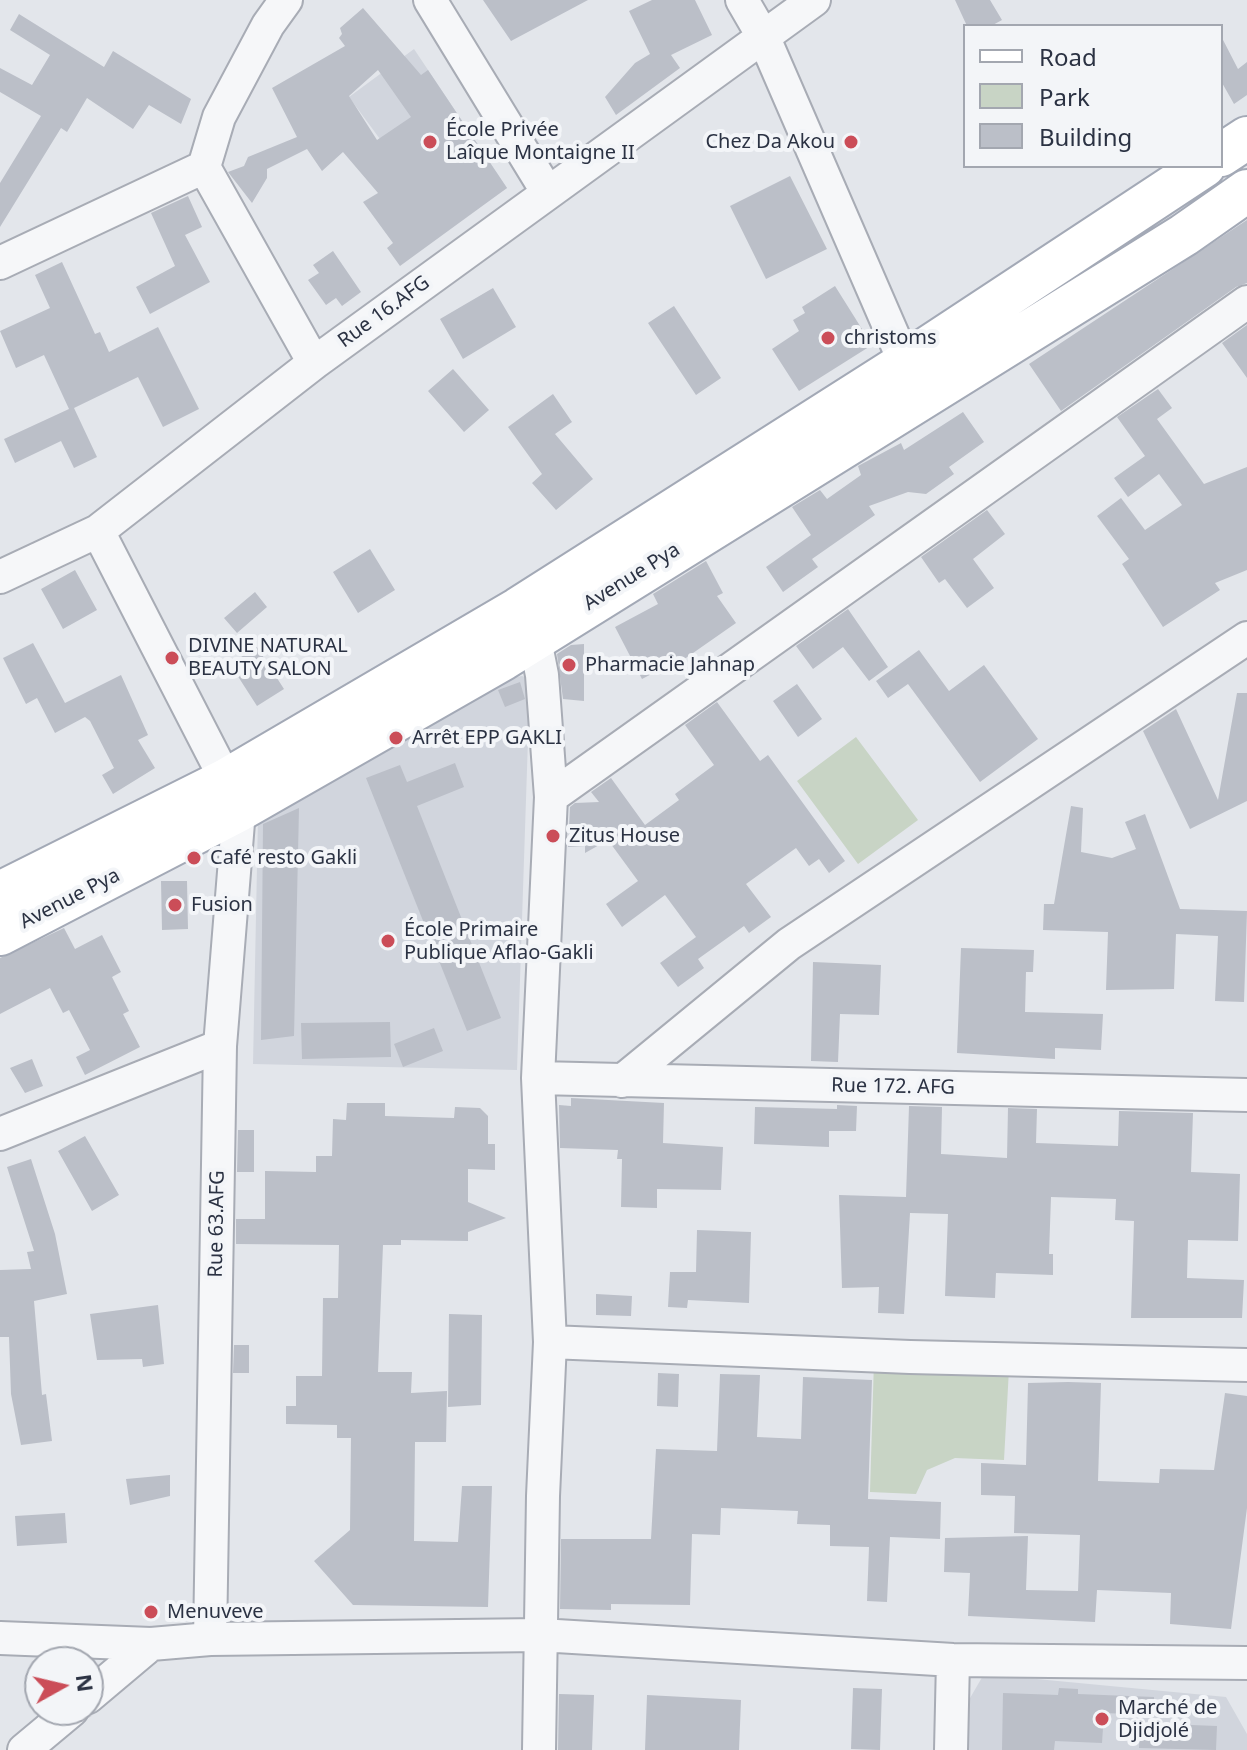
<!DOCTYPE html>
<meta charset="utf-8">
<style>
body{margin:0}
#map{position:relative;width:1247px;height:1750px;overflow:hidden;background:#e3e6eb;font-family:"Noto Sans",sans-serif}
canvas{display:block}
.legend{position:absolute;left:963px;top:24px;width:260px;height:144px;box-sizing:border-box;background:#f3f5f8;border:2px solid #a3a7b0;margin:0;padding:10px 14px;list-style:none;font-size:24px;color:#2b3243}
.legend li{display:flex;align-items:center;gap:16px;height:40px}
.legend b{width:40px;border:2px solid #a3a7b0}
.north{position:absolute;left:24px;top:1646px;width:80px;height:80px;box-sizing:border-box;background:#f3f5f8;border:2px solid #a3a7b0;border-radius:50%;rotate:82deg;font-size:22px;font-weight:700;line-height:32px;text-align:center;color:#2b3243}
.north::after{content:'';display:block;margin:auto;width:28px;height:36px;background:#cb4d58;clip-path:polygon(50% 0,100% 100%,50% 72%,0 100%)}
</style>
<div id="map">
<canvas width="1247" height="1750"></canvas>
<ul class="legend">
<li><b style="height:10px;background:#fff"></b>Road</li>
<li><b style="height:22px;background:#c8d4c5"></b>Park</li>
<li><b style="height:22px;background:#bbbfc8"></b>Building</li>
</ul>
<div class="north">N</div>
</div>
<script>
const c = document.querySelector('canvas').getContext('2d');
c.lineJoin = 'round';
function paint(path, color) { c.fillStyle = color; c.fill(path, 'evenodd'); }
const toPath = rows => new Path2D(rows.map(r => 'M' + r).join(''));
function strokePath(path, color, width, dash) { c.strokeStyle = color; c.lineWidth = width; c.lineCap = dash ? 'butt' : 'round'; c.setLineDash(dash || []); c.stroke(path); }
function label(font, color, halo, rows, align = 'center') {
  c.font = font + ' "Noto Sans",sans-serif'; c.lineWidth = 8; c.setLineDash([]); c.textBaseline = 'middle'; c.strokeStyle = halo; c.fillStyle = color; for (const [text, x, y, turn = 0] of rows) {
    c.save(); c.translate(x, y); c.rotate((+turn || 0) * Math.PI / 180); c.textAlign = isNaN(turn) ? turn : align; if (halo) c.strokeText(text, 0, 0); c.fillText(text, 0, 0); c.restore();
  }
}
paint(toPath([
 [414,49,507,188,447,230,349,97],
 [522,676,530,679,517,1070,253,1064,258,817,510,678],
 [984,1674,1226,1697,1247,1734,1247,1750,966,1750,966,1705]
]), '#d1d5dd');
paint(toPath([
 [856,737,918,820,858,864,797,781],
 [874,1361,1009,1369,1004,1460,955,1458,927,1470,916,1494,870,1492]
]), '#c8d4c5');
paint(toPath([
 [483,0,588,0,511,41],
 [652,0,695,0,712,35,671,55,680,68,616,115,605,97,635,63,650,54,629,11],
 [955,0,990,0,1002,20,991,26,967,26],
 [363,8,421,75,428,70,507,188,400,266,387,248,393,243,363,202,378,193,343,152,322,171,307,149,267,169,267,178,252,203,228,172,244,166,248,157,297,137,272,88,345,46,339,38,342,34,340,28],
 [378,70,411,117,377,140,349,96],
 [19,14,104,67,113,51,191,99,181,124,149,105,133,129,87,98,67,132,61,128,0,227,0,183,41,116,0,92,0,68,32,85,50,55,10,30],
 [1221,36,1238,69,1247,62,1247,95,1234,104,1221,81],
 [790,176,827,249,766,279,730,206],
 [188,196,202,227,185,235,210,282,150,314,136,287,175,266,151,213],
 [1247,220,1247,283,1236,287,1061,411,1029,364],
 [333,251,361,292,342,306,336,298,326,305,308,280,319,273,313,265],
 [62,262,95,334,100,332,109,352,158,327,199,409,163,427,138,377,74,408,97,457,74,468,61,441,15,463,4,439,69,409,44,355,16,368,0,331,50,308,35,275],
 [835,286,872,345,799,391,772,349,799,331,793,320,805,313,802,307],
 [493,288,516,327,463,359,440,319],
 [674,306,721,378,696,395,648,323],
 [1247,325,1247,378,1222,343],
 [453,369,489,410,464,432,428,391],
 [1158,389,1172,408,1157,419,1204,484,1247,467,1247,570,1215,583,1220,590,1163,627,1122,564,1129,559,1097,516,1121,498,1145,530,1182,505,1159,474,1128,497,1114,478,1145,456,1117,417],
 [553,394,572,422,555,434,593,479,556,510,532,483,542,474,508,427],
 [963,412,984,442,949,467,954,474,926,494,908,492,869,506,875,515,812,559,818,567,783,592,766,567,811,535,792,507,820,490,827,499,861,475,858,466,901,443,904,450],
 [987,510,1005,534,973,559,994,588,967,608,945,579,939,583,921,557],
 [370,549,395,590,358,613,333,572],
 [706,561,723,593,717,596,736,623,683,660,682,658,642,679,615,627,658,604,653,594],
 [75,570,97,610,63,629,41,589],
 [255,592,267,607,237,633,224,618],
 [848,609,888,667,869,681,843,647,813,669,796,646],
 [33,643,65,703,121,675,148,735,138,740,155,768,113,794,102,775,114,768,90,721,85,717,55,733,37,698,26,704,3,658],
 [584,644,584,701,563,699,557,654,571,645],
 [257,647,284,689,257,706,230,664],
 [919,650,949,691,984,665,1038,739,980,782,908,684,888,698,876,681],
 [520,682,525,699,505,707,498,690],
 [797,684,822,719,798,737,773,701],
 [1237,693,1247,693,1247,801,1190,829,1143,731,1176,709,1218,800],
 [717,702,760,761,768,755,845,861,829,873,819,859,809,866,796,848,746,884,771,917,749,933,744,926,698,959,704,968,678,987,660,963,696,937,665,895,622,927,606,904,638,881,608,840,585,853,585,846,568,847,570,807,575,803,599,802,591,792,611,778,645,825,679,800,675,794,714,765,685,725],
 [455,763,464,787,417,806,501,1018,467,1031,366,778,400,765,407,782],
 [1071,806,1083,808,1081,852,1112,858,1136,849,1125,822,1145,814,1180,909,1247,911,1244,1002,1215,1001,1218,936,1176,934,1174,989,1106,990,1108,932,1043,930,1044,904,1054,904],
 [299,808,294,1036,261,1040,263,824],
 [161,881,187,881,188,929,162,930],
 [64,928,75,949,102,935,121,972,112,977,129,1011,123,1014,140,1047,85,1075,76,1057,90,1050,69,1010,63,1013,50,988,0,1014,0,958],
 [961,948,1034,950,1033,972,1026,972,1025,1012,1103,1014,1101,1050,1055,1048,1055,1059,957,1053],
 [813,962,881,965,879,1015,840,1014,838,1062,811,1061],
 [390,1022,391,1057,302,1059,301,1023],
 [434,1028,443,1051,403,1067,394,1044],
 [32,1059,43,1086,25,1093,10,1068],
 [571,1098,664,1103,663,1143,723,1147,721,1190,657,1189,657,1208,621,1207,622,1159,617,1159,618,1150,560,1148,559,1105,571,1106],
 [347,1103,385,1103,385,1116,454,1118,455,1107,480,1108,488,1116,488,1144,495,1144,495,1170,468,1169,468,1202,506,1218,468,1232,468,1241,401,1240,401,1245,383,1245,378,1372,412,1372,411,1393,447,1391,446,1442,415,1442,414,1541,458,1542,462,1486,492,1486,488,1607,353,1605,314,1561,350,1530,351,1438,337,1438,337,1425,286,1424,286,1406,296,1406,296,1376,322,1376,323,1298,338,1298,339,1245,236,1244,236,1219,265,1219,265,1171,316,1172,316,1156,332,1156,333,1119,346,1120],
 [837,1105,857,1106,856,1131,829,1131,829,1147,754,1144,755,1107,837,1109],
 [909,1106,942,1107,941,1154,1007,1158,1008,1108,1037,1109,1036,1143,1118,1146,1119,1111,1193,1113,1191,1172,1240,1174,1238,1241,1188,1240,1187,1278,1244,1280,1242,1318,1131,1318,1134,1221,1115,1220,1116,1199,1051,1197,1049,1254,1053,1254,1053,1275,996,1273,995,1298,945,1296,948,1214,910,1213,904,1314,878,1313,879,1287,842,1288,839,1195,906,1197],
 [238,1130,254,1130,254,1172,237,1172],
 [85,1136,119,1195,92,1211,58,1151],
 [31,1159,55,1234,67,1294,34,1301,42,1395,46,1394,52,1441,21,1445,11,1394,9,1337,0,1337,0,1270,31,1269,27,1252,34,1251,7,1167],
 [697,1230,751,1232,749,1303,688,1300,687,1308,668,1307,670,1272,696,1272],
 [596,1294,632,1296,631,1316,596,1315],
 [158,1305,164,1364,143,1367,142,1359,97,1360,90,1314],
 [449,1314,482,1315,481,1405,448,1407],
 [234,1345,249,1345,249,1373,233,1373],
 [658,1373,679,1374,678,1407,657,1406],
 [720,1374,760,1375,757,1437,801,1439,803,1377,872,1380,868,1499,941,1502,940,1539,890,1537,887,1602,867,1601,869,1547,830,1546,830,1525,797,1524,798,1511,721,1508,720,1535,692,1534,690,1605,611,1604,611,1610,560,1609,561,1539,651,1539,656,1449,717,1451],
 [1068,1382,1101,1383,1098,1481,1159,1483,1160,1469,1214,1470,1225,1393,1247,1396,1247,1508,1231,1629,1170,1624,1171,1593,1097,1590,1095,1622,968,1616,970,1573,944,1572,945,1538,1028,1536,1026,1590,1078,1591,1080,1535,1014,1533,1015,1496,981,1495,981,1463,1026,1465,1028,1383],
 [170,1475,170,1496,130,1505,126,1479],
 [65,1513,67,1543,17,1546,15,1516],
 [853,1688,882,1689,880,1750,851,1749],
 [1059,1688,1078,1689,1078,1694,1154,1697,1154,1715,1104,1713,1102,1743,1055,1741,1054,1750,1002,1750,1003,1693,1058,1695],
 [559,1694,594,1695,592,1750,558,1750],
 [647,1695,741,1700,739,1750,645,1750],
 [1140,1723,1217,1726,1216,1750,1139,1748]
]), '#bbbfc8');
const minor = toPath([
 [286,0,268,25,219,117,204,167,314,363],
 [430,0,548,193],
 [742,0,764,38,905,363],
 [0,263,204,167],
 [98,531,226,780],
 [0,577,98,531,314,363,814,0],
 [535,640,542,675,551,797,538,1078,550,1342,543,1496,539,1750],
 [551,797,1247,302],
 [538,1078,1247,1095],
 [622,1081,789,944,1247,638],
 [0,1134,220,1046],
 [550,1342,910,1357,1247,1365],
 [0,1638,151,1644,210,1639,540,1635,953,1660,1247,1663],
 [210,1639,220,1046,239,810],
 [88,1697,151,1644],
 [24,1750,72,1710],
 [951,1750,953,1660]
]);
const major = toPath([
 [1221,155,1247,138],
 [0,893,226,780,518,609,905,363,1204,166],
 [0,934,239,810,503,659,1184,235,1247,191]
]);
strokePath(minor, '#a8acb5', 36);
strokePath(major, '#a3a9b6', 46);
strokePath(minor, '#f6f7f9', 32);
strokePath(major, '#fff', 42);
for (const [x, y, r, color] of [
 [430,142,8,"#cb4d58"],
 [851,142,8,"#cb4d58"],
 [828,338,8,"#cb4d58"],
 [172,658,8,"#cb4d58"],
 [569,665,8,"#cb4d58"],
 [396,738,8,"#cb4d58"],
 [553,836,8,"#cb4d58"],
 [194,858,8,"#cb4d58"],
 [175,905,8,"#cb4d58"],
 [388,941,8,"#cb4d58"],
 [151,1612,8,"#cb4d58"],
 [1102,1719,8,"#cb4d58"]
]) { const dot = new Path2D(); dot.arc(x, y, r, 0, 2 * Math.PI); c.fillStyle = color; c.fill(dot); strokePath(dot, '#f3f5f8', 3); }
label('20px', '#2b3243', '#f3f5f8', [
 ["École Privée",446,130],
 ["Laîque Montaigne II",446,153],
 ["Chez Da Akou",835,142,"right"],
 ["christoms",844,338],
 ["DIVINE NATURAL",188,646],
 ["BEAUTY SALON",188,669],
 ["Pharmacie Jahnap",585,665],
 ["Arrêt EPP GAKLI",412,738],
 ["Zitus House",569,836],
 ["Café resto Gakli",210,858],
 ["Fusion",191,905],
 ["École Primaire",404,930],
 ["Publique Aflao-Gakli",404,953],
 ["Menuveve",167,1612],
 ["Marché de",1118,1708],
 ["Djidjolé",1118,1731]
], 'left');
label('20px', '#2b3243', '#f3f5f8', [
 ["Rue 16.AFG",384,312,-36],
 ["Avenue Pya",632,577,-32],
 ["Avenue Pya",70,899,-27],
 ["Rue 172. AFG",893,1087,1],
 ["Rue 63.AFG",217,1224,-89]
]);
</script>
